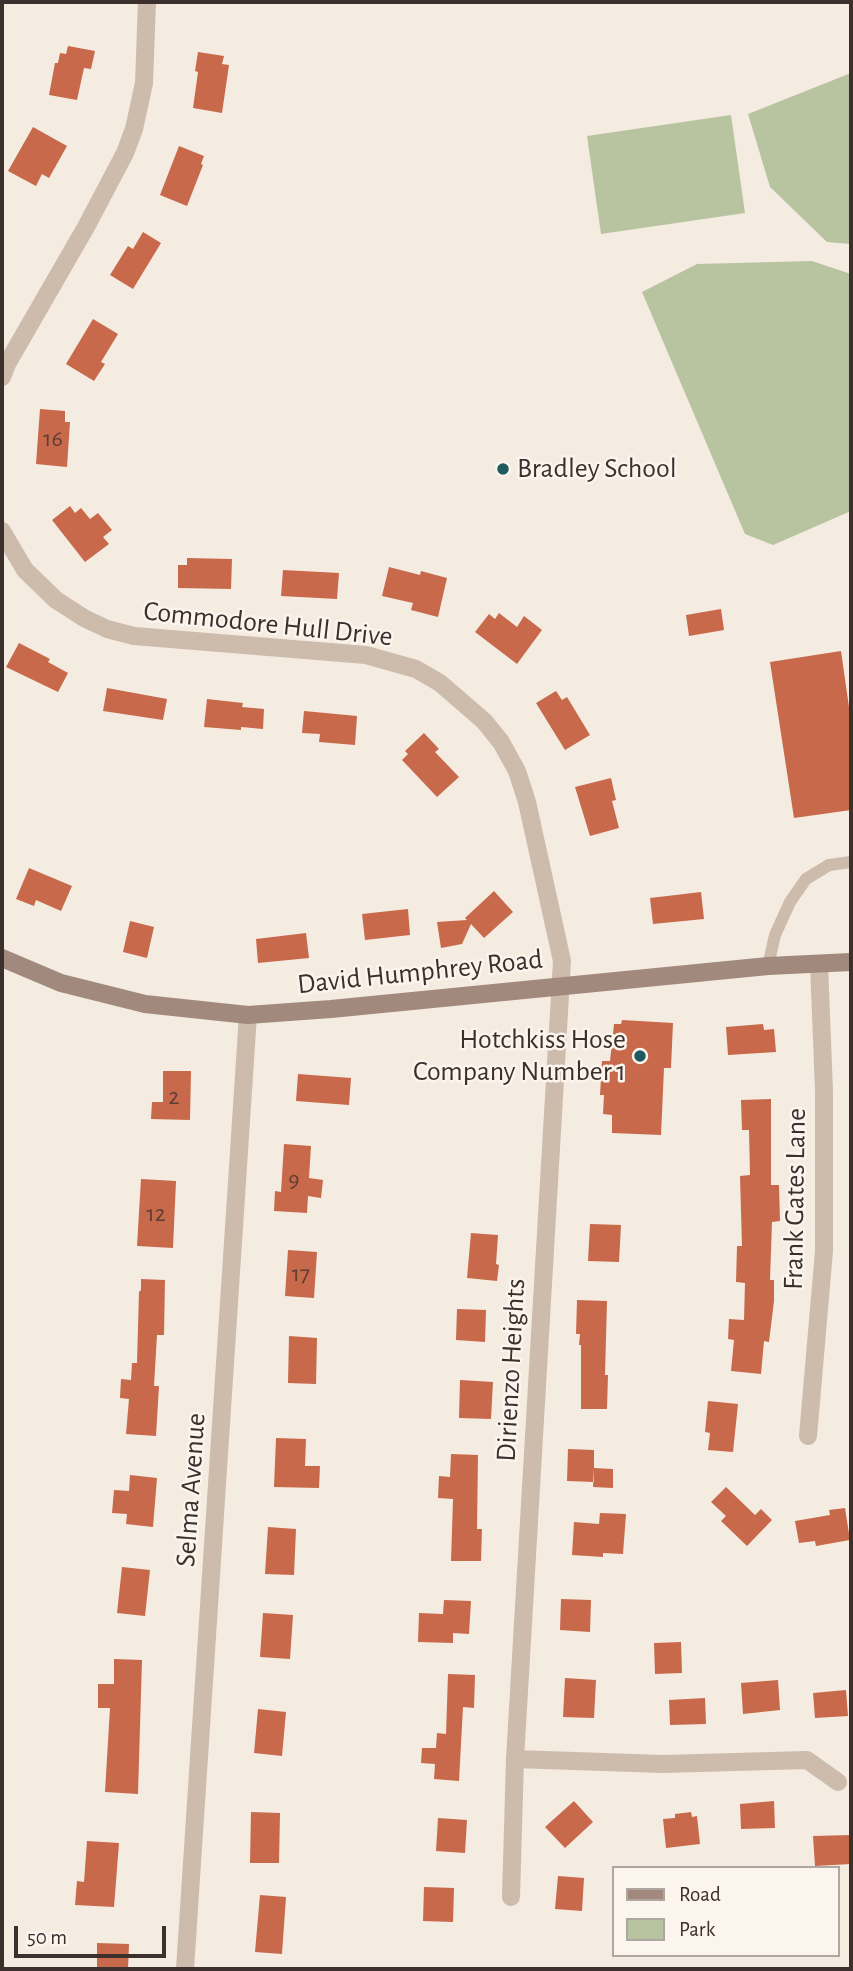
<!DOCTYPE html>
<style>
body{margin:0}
#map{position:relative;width:853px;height:1971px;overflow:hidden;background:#f4ebe1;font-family:"Alegreya Sans",sans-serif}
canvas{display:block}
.frame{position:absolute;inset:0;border:4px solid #3b302b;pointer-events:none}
.legend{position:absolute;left:612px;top:1866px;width:228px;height:91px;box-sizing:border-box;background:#fbf5ee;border:2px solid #aea6a0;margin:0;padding:9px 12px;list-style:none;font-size:21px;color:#3b302b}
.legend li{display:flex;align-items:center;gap:14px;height:35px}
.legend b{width:35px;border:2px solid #aea6a0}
.scale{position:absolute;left:14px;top:1926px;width:152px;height:32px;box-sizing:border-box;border:4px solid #3b302b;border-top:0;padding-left:9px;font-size:21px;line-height:24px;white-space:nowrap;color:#3b302b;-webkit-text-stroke:5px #fbf5ee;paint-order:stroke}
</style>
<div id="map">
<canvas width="853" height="1971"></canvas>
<div class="frame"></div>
<ul class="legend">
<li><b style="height:9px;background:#a18a7d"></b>Road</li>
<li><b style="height:19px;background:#b8c4a0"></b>Park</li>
</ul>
<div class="scale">50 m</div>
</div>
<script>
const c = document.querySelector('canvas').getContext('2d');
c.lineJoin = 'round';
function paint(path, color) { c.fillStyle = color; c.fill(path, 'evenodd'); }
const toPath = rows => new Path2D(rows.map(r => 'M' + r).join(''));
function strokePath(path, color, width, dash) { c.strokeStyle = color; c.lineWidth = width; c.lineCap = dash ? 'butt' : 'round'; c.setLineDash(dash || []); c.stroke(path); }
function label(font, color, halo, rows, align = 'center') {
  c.font = font + ' "Alegreya Sans",sans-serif'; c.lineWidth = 5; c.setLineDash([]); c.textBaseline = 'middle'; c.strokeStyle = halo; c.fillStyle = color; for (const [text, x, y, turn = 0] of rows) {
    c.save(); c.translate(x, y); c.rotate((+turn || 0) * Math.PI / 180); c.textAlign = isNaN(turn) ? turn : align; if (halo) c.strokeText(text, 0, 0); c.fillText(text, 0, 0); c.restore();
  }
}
paint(toPath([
 [851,73,851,244,827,242,770,187,748,114],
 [731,115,745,213,601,234,587,136],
 [812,261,851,274,851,511,773,545,745,534,642,292,697,264]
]), '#b8c4a0');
paint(toPath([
 [68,46,95,51,91,69,84,68,77,100,49,95,55,63,58,63,60,53,66,54],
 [198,52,224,56,222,64,229,65,222,113,193,108,198,72,195,71],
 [33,127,67,146,49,178,42,174,36,186,8,171],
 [179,146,204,156,201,164,203,165,187,206,160,195],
 [143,232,161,243,133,289,110,275,128,246,133,249],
 [93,319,118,334,101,362,105,364,94,381,66,364],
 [40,409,65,411,65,422,70,422,67,467,36,464],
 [70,506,75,513,81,508,90,519,98,513,112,530,103,537,109,544,85,562,52,520],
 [187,558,232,559,231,589,178,588,178,565,187,565],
 [389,567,420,575,421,571,447,578,438,617,411,610,413,603,382,596],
 [283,570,339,573,337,599,281,596],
 [721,609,724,630,689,636,686,615],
 [499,613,517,627,524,616,542,630,517,664,475,632,489,614,495,619],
 [19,643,50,659,48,662,68,673,58,692,6,667],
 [841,651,851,721,851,810,794,818,770,662],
 [107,688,167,699,163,720,103,711],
 [556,691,562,700,567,697,590,735,565,750,536,703],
 [207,699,243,703,242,707,264,709,263,729,241,727,241,730,204,727],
 [304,711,357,716,355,745,319,742,320,734,302,733],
 [424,733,439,749,435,752,459,777,437,797,402,760,408,754,405,751],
 [611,778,616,800,612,801,619,828,590,836,575,787],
 [29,868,72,886,61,911,36,900,34,906,16,899],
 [494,891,513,912,484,938,471,924,462,944,441,948,437,922,467,920,465,918],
 [701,892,704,919,653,924,650,898],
 [408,909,410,935,365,940,362,914],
 [130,921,154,927,147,958,123,952],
 [306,933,309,958,258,963,256,939],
 [622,1020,673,1023,671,1068,664,1068,661,1135,612,1133,612,1115,603,1114,604,1095,600,1095,602,1061,610,1061,614,1024,621,1024],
 [763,1024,764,1030,774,1029,776,1052,728,1055,726,1027],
 [163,1071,191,1071,190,1120,151,1119,152,1102,163,1102],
 [298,1074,351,1078,349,1105,296,1101],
 [771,1099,771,1185,779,1185,780,1221,772,1222,770,1280,774,1280,774,1301,769,1342,764,1341,761,1374,731,1371,734,1340,728,1339,729,1319,744,1320,745,1283,736,1282,737,1246,742,1246,740,1176,750,1175,749,1130,742,1130,741,1100],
 [284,1144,311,1146,309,1178,323,1180,321,1198,308,1196,307,1213,274,1211,275,1191,281,1192],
 [141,1179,176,1181,173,1248,137,1246],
 [590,1224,621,1225,619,1262,588,1261],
 [471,1233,498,1235,496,1264,499,1265,497,1281,467,1278],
 [288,1250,317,1252,314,1298,285,1296],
 [141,1279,165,1280,164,1335,157,1335,154,1386,159,1386,156,1436,126,1434,129,1399,120,1398,121,1379,131,1380,132,1363,137,1363,139,1292,141,1290],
 [577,1300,607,1301,605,1375,608,1375,607,1409,581,1409,581,1345,579,1345,580,1334,576,1334],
 [457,1309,486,1310,485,1342,456,1340],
 [289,1336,317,1338,316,1384,288,1383],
 [460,1380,493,1382,491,1419,459,1418],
 [708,1401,738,1404,733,1452,708,1450,710,1433,705,1432],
 [276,1438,306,1439,305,1466,320,1466,319,1488,274,1487],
 [568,1449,594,1450,594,1482,567,1481],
 [451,1454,478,1455,477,1529,482,1529,481,1561,451,1561,453,1499,438,1498,439,1476,450,1477],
 [594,1468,613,1469,613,1488,593,1487],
 [130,1475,157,1478,153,1527,126,1524,127,1514,112,1513,114,1490,129,1491],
 [726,1487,755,1515,761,1509,772,1520,747,1546,721,1521,726,1516,711,1502],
 [845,1508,850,1540,816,1546,815,1541,799,1543,795,1521,830,1515,829,1510],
 [600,1513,626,1514,623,1554,603,1553,603,1557,572,1555,574,1522,599,1524],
 [268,1527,296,1529,294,1575,265,1574],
 [122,1567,150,1570,145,1616,117,1613],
 [561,1599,591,1600,590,1632,560,1630],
 [444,1600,471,1601,469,1634,453,1633,453,1643,418,1642,419,1613,443,1614],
 [263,1613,293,1615,290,1659,260,1657],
 [681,1642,682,1673,655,1674,654,1643],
 [114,1659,142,1660,138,1794,105,1792,110,1708,98,1708,98,1684,114,1684],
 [448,1674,475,1675,474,1708,463,1707,459,1781,434,1779,435,1764,421,1763,422,1748,436,1748,437,1733,446,1734],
 [565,1678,596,1680,594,1718,563,1717],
 [778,1680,780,1710,743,1714,741,1683],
 [846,1690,848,1716,815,1718,813,1693],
 [705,1698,706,1724,670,1725,669,1700],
 [258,1709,286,1712,282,1756,254,1753],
 [574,1801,593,1822,565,1848,545,1827],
 [774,1801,775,1828,741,1829,740,1804],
 [251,1812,280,1813,279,1863,250,1863],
 [691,1812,692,1817,697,1816,700,1844,666,1848,663,1819,675,1818,675,1814],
 [438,1818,467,1820,465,1853,436,1851],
 [851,1835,851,1864,815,1866,813,1836],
 [87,1841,119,1843,114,1907,75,1905,77,1881,84,1882],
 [558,1876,584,1878,582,1911,555,1909],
 [424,1887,454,1888,453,1922,423,1921],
 [260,1895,286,1897,282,1954,255,1952],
 [97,1943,129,1944,128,1969,97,1969]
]), '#c8694b');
strokePath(toPath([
 [768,966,775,935,790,902,806,879,829,865,851,862]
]), '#cdbbac', 12);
strokePath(toPath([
 [2,377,7,364,86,227,125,153,134,129,144,83,147,2],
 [2,531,25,570,56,600,84,618,107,629,134,636,366,655,416,669,440,683,484,721,501,742,517,771,527,802,562,961,515,1759,511,1897],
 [808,1436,824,1251,824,1091,819,964],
 [515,1759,663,1764,807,1760,838,1782],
 [185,1969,248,1015]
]), '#cdbbac', 18);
strokePath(toPath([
 [2,958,61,983,145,1004,248,1015,331,1009,768,966,851,962]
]), '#a18a7d', 18);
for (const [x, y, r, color] of [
 [503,469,7,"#1f5a5e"],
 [640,1056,7,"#1f5a5e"]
]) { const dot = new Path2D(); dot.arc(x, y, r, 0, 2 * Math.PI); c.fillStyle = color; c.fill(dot); strokePath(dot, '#fbf5ee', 2.5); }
label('24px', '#5e3e33', null, [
 ["16",53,439],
 ["2",174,1097],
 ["9",294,1180],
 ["12",156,1214],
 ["17",301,1274]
]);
label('28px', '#3b302b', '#fbf5ee', [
 ["Bradley School",517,469],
 ["Hotchkiss Hose",626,1040,"right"],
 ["Company Number 1",626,1072,"right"]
], 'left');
label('28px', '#3b302b', '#fbf5ee', [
 ["Commodore Hull Drive",268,624,6],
 ["David Humphrey Road",420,972,-6],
 ["Frank Gates Lane",795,1199,-89],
 ["Dirienzo Heights",511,1370,-87],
 ["Selma Avenue",191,1490,-86]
]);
</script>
